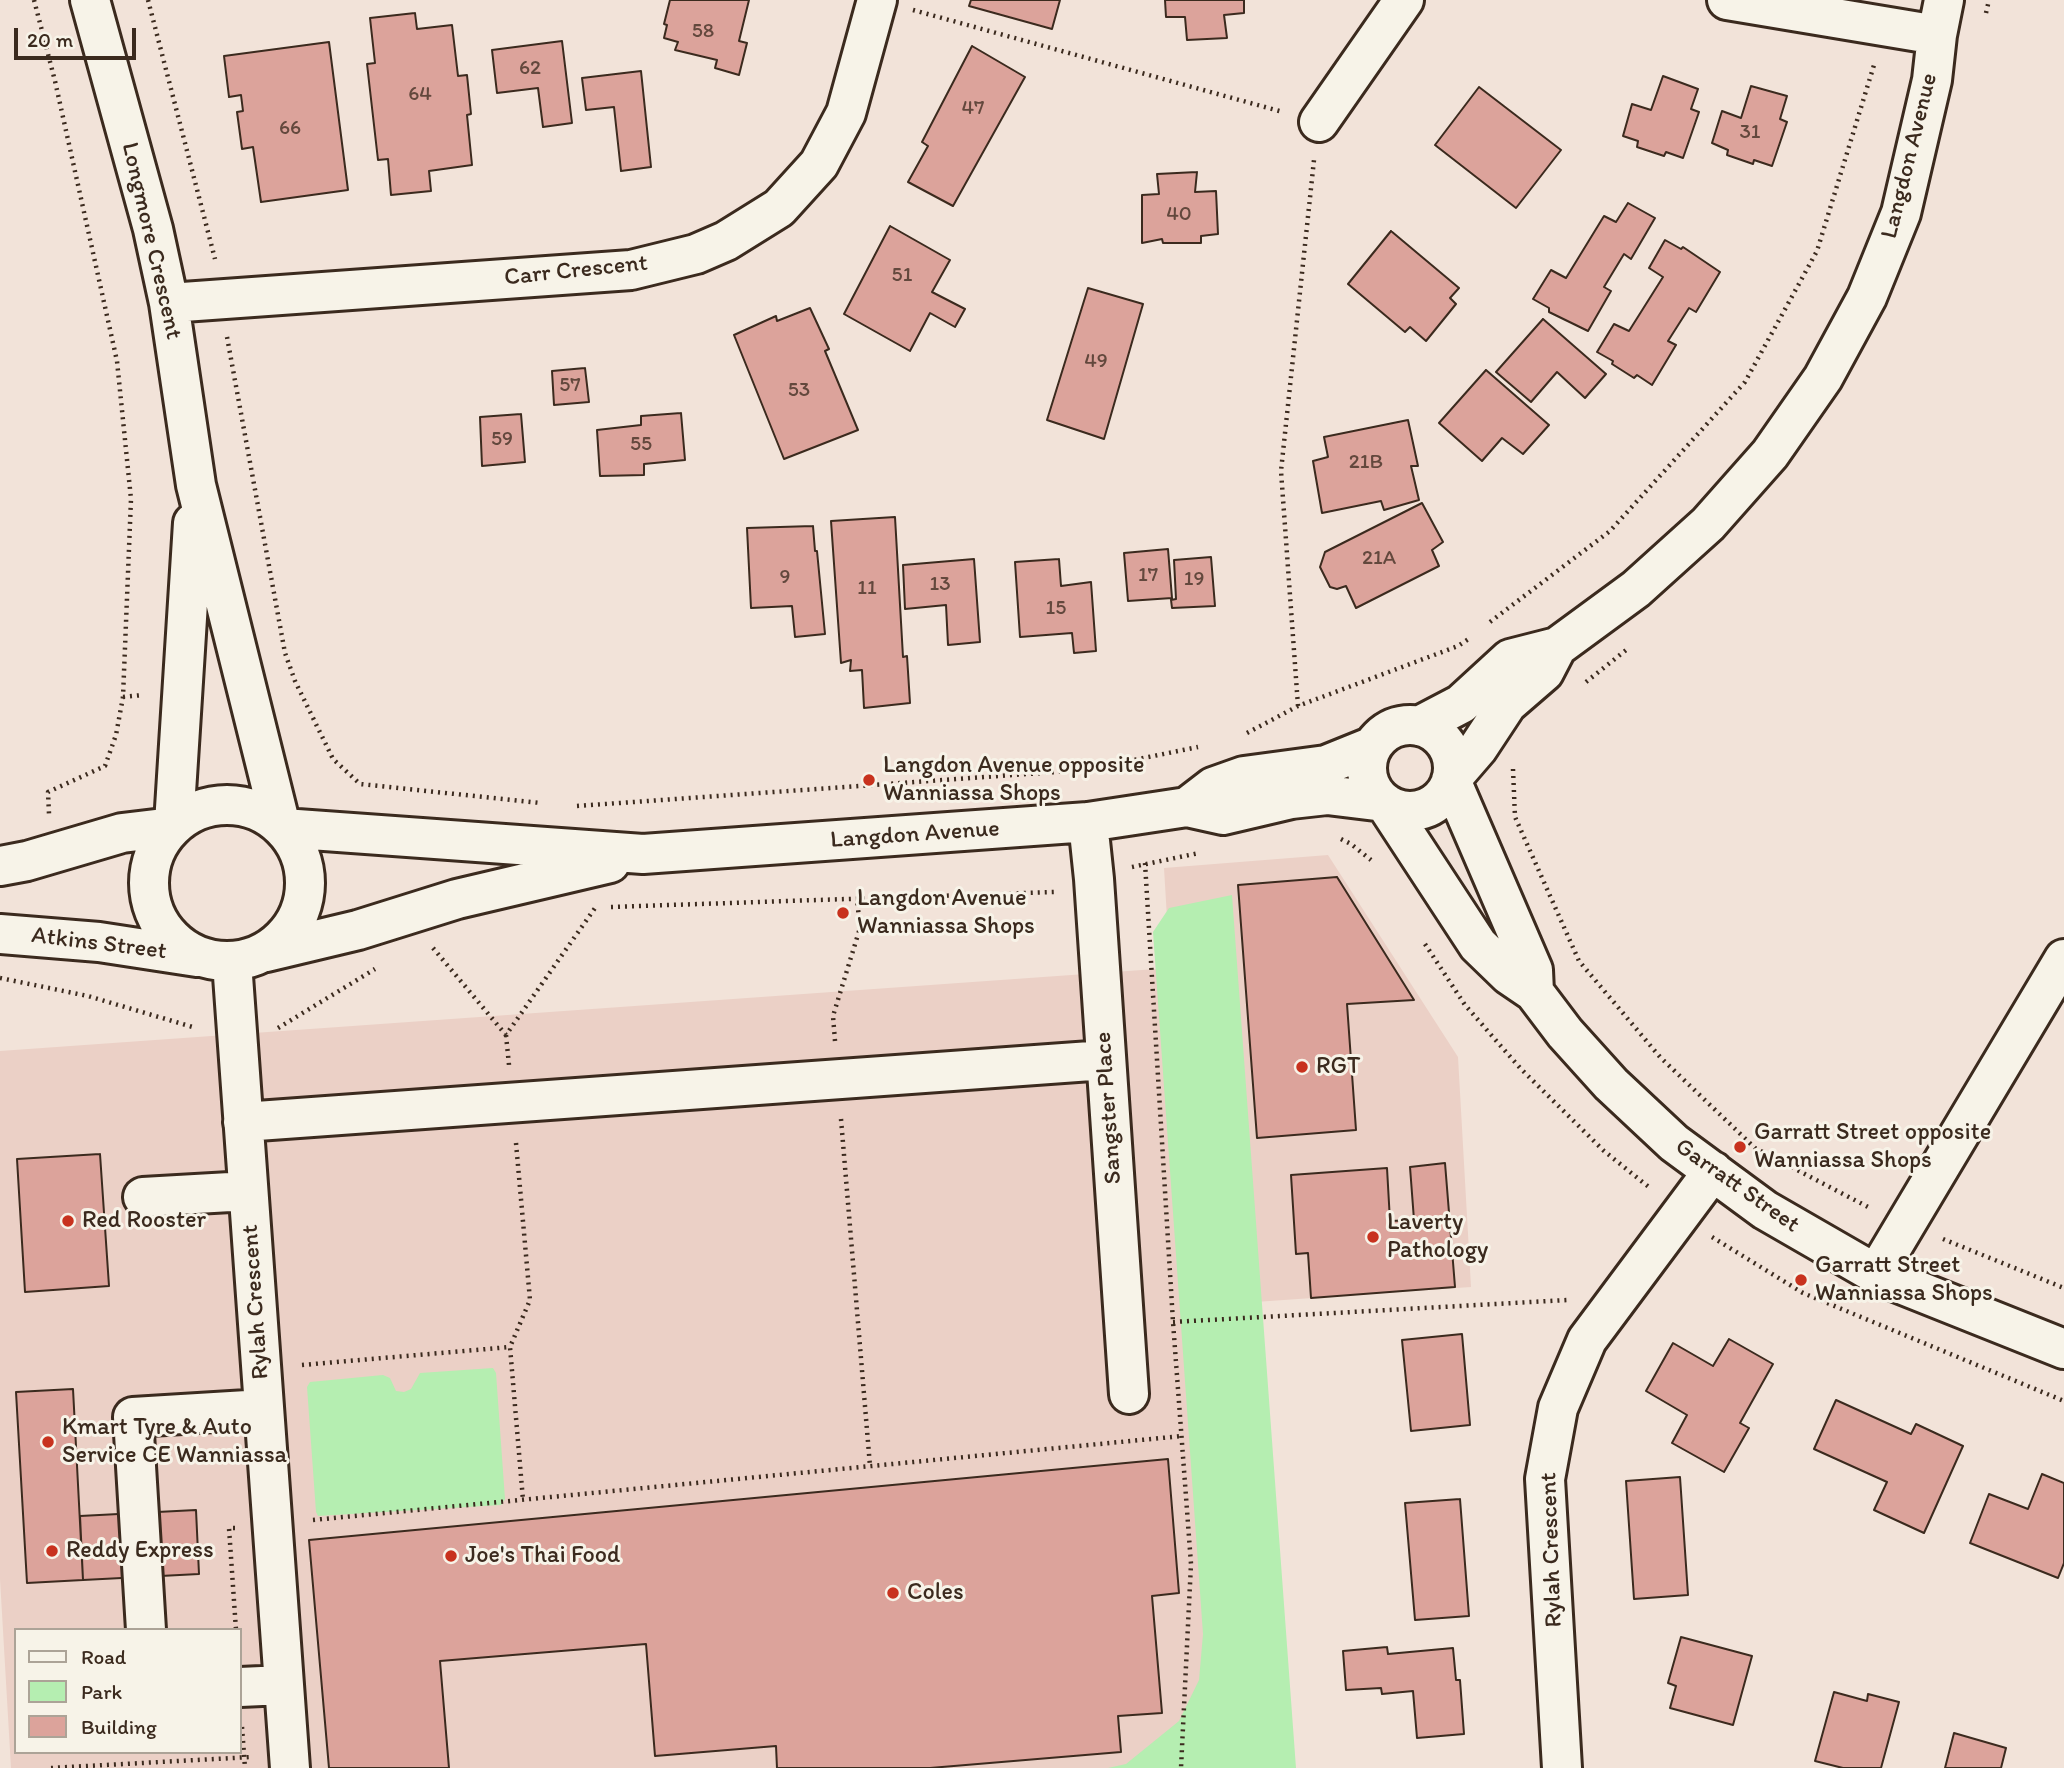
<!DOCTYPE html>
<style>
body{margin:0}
#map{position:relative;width:2064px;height:1768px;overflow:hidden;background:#f2e3d9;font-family:Itim,sans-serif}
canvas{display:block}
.legend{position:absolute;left:14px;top:1628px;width:228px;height:126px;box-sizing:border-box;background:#f7f3e8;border:2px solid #aca397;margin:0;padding:9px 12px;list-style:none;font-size:21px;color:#3b2a1e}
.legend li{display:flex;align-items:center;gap:14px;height:35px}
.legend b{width:35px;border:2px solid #aca397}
.scale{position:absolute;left:14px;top:28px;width:122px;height:32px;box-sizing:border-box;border:4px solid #3b2a1e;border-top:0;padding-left:9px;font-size:21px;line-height:24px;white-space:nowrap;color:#3b2a1e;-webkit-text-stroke:5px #f7f3e8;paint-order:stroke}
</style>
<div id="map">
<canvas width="2064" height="1768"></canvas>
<ul class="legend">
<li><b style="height:9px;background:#f7f3e8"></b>Road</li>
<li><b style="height:19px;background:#b5eeb1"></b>Park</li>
<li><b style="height:19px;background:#dca39b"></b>Building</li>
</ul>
<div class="scale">20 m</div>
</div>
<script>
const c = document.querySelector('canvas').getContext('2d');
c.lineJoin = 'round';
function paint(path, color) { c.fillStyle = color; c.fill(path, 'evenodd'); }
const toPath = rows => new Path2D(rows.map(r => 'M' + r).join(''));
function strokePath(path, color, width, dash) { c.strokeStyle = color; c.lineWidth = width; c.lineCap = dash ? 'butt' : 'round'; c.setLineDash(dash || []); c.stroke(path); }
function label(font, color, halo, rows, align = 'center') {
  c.font = font + ' Itim,sans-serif'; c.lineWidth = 6; c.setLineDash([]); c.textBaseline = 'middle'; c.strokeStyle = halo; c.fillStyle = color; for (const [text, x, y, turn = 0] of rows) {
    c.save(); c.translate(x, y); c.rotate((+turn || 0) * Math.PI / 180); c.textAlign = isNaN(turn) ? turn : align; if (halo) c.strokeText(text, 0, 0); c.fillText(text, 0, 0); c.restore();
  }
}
paint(toPath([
 [1328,855,1458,1057,1471,1287,1183,1307,1214,1768,11,1768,0,1579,0,1051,1170,968,1164,868],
 [16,1630,240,1630,240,1752,16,1752]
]), '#ebd0c6');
paint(toPath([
 [1232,895,1296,1768,1108,1768,1126,1764,1179,1721,1199,1680,1203,1634,1153,932,1169,908],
 [493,1368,496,1373,505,1499,501,1505,318,1516,316,1512,307,1387,310,1382,383,1375,390,1378,396,1391,404,1392,411,1389,420,1373]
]), '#b5eeb1');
const building = toPath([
 [670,0,749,0,739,41,747,43,739,75,715,68,717,60,675,50,678,42,664,38,667,25,664,24,670,0],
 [971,0,1060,0,1052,29,969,6,971,0],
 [1165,0,1244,0,1244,13,1224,15,1227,38,1187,40,1185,17,1166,17,1165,0],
 [415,13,417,29,452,25,458,76,467,75,471,114,467,115,472,165,429,171,431,191,391,195,388,159,378,160,367,64,375,63,370,18,415,13],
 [562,41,572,123,543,127,538,88,497,93,492,50,562,41],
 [329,42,348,190,261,202,253,147,242,149,237,112,243,111,241,95,229,97,224,56,329,42],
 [972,46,1025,77,953,206,908,182,928,146,922,142,972,46],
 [641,71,651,167,621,171,614,107,586,110,582,78,641,71],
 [1663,76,1698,89,1691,109,1699,112,1683,158,1666,152,1664,156,1637,147,1638,141,1623,136,1632,104,1651,110,1663,76],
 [1751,86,1787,96,1780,119,1787,122,1772,166,1754,160,1753,164,1727,155,1728,150,1712,143,1722,111,1741,118,1751,86],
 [1479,87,1561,150,1516,208,1435,145,1479,87],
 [1197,172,1195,192,1216,191,1218,234,1201,236,1201,243,1163,243,1162,239,1142,243,1142,195,1159,194,1157,174,1197,172],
 [1628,203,1655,218,1631,259,1624,254,1604,287,1611,291,1588,331,1549,312,1549,308,1533,299,1551,270,1566,278,1604,216,1616,222,1628,203],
 [890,226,950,260,932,292,965,309,955,327,930,313,910,351,844,314,890,226],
 [1391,231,1459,288,1450,298,1456,304,1426,341,1410,327,1405,332,1348,284,1391,231],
 [1665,240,1681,249,1683,247,1720,272,1696,312,1689,308,1668,341,1676,345,1652,385,1637,375,1634,378,1612,364,1613,361,1597,352,1614,324,1629,331,1663,277,1649,268,1665,240],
 [1088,288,1143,304,1104,439,1047,420,1088,288],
 [810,308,829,349,825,351,858,430,784,459,734,335,776,316,777,321,810,308],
 [1543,319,1606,374,1585,398,1557,372,1531,402,1496,372,1543,319],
 [585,368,589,402,554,405,552,371,585,368],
 [1486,370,1549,425,1523,454,1502,438,1482,461,1439,423,1486,370],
 [681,413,685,460,644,464,644,475,600,476,597,430,641,425,641,416,681,413],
 [521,414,525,462,482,466,480,417,521,414],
 [1408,420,1418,466,1411,466,1419,500,1384,510,1381,501,1322,513,1313,461,1328,457,1324,437,1408,420],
 [1422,503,1443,542,1432,550,1439,566,1356,608,1346,586,1337,589,1330,587,1320,567,1325,552,1422,503],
 [895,517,903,657,907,656,910,703,864,708,862,670,850,671,851,660,841,663,831,521,895,517],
 [813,526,815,551,817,551,825,634,795,637,792,606,751,608,747,528,813,526],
 [1168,549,1172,598,1128,601,1124,553,1168,549],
 [1211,557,1215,606,1172,608,1171,600,1176,599,1174,560,1211,557],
 [974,559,980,642,948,645,946,605,905,609,903,565,974,559],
 [1059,559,1061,586,1091,582,1096,651,1074,653,1072,633,1020,637,1015,562,1059,559],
 [1337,877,1414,1000,1347,1004,1356,1130,1257,1138,1238,885,1337,877],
 [100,1154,109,1286,25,1292,17,1159,100,1154],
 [1445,1163,1455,1287,1311,1298,1308,1253,1296,1254,1291,1175,1387,1168,1390,1221,1414,1220,1410,1167,1445,1163],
 [1462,1334,1470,1425,1411,1431,1402,1340,1462,1334],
 [1729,1339,1773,1364,1740,1423,1749,1428,1724,1472,1672,1443,1687,1415,1646,1391,1673,1343,1713,1366,1729,1339],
 [73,1389,83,1580,27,1583,16,1392,73,1389],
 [1836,1400,1911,1434,1916,1424,1963,1446,1924,1533,1874,1510,1887,1482,1814,1449,1836,1400],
 [1168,1459,1179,1593,1152,1596,1162,1713,1118,1716,1121,1752,930,1768,777,1768,776,1746,655,1756,646,1644,440,1661,449,1768,329,1768,309,1540,1168,1459],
 [2042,1474,2064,1483,2064,1563,2058,1578,1970,1543,1989,1494,2028,1509,2042,1474],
 [1680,1477,1688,1595,1634,1599,1626,1481,1680,1477],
 [1460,1499,1469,1616,1415,1620,1405,1503,1460,1499],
 [196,1510,199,1574,83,1580,80,1516,196,1510],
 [1681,1637,1752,1656,1733,1725,1670,1708,1676,1686,1668,1683,1681,1637],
 [1387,1647,1388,1654,1453,1648,1456,1680,1460,1680,1464,1734,1417,1738,1413,1691,1382,1694,1381,1688,1346,1690,1343,1651,1387,1647],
 [1834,1692,1867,1701,1868,1694,1899,1702,1881,1768,1843,1768,1815,1761,1834,1692],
 [1954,1733,2006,1748,2001,1768,1945,1768,1954,1733]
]);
paint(building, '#dca39b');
strokePath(building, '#3b2a1e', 2);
const minor = toPath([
 [90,0,153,229,169,303,196,485,281,826],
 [1727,0,1937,35],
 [1319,122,1404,0],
 [169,303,631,270,696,254,726,241,779,208,819,164,846,113,877,0],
 '1367 768a43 43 0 1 1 86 0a43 43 0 1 1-86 0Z',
 [1419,726,1461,704,1510,659,1557,647,1636,589,1708,524,1770,454,1823,378,1867,297,1901,213,1932,80,1937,35,1944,0],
 [1453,777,1478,748,1507,704,1544,672,1557,647],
 [1451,780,1533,970,1534,992],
 [1385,803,1478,945,1509,975,1534,992,1565,1033,1611,1084,1674,1143,1765,1210,1876,1274,2064,1349],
 '149 883a78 78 0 1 1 156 0a78 78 0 1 1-156 0Z',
 [1187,807,1213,787,1244,776,1326,765,1373,746],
 [1088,822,1094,879,1129,1394],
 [174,824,193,523],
 [283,828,643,854,1088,822,1187,807,1223,815,1291,799,1327,795,1384,802],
 [0,866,27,861,122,833,172,827],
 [0,934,99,942,197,957],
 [266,952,358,930,457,899,610,863],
 [232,962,290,1768],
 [243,1122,1105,1060],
 [143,1197,248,1191],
 [1876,1274,2064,959],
 [146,1630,133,1417,264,1409],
 [240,1687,284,1685],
 [1562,1768,1545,1479,1558,1408,1587,1340,1713,1171]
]);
strokePath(minor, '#3b2a1e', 44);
strokePath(toPath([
 [34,0,55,81,117,361,131,499,123,697,116,735,105,766,48,792,49,814],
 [148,0,215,259],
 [913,10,1283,112],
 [1986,13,1989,0],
 [227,337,285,653,295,681,333,759,360,784,541,803],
 [1490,622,1610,531,1745,382,1817,251,1874,65],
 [1586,682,1626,650],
 [123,697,143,695],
 [1298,706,1281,471,1314,160],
 [1247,733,1298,706,1458,646,1470,638],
 [1513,769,1515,817,1579,961,1660,1057,1755,1148,1870,1208],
 [577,806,1084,770,1198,747],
 [1341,839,1351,844,1371,860],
 [1145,863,1173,1322,1191,1564,1181,1768],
 [1132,867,1199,853],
 [611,907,1054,892],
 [1425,944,1465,1005,1521,1069,1604,1151,1650,1188],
 [433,948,506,1035,595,908],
 [0,978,88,996,196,1028],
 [278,1028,375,969],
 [506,1035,509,1065],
 [835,1041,833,1016,860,928,857,899],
 [841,1119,870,1466],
 [516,1143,530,1300,510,1347,523,1500],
 [1712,1237,1803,1293,2064,1401],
 [1943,1239,2064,1288],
 [1173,1322,1567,1300],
 [302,1365,510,1347],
 [313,1520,1182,1436],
 [235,1528,229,1528,236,1630],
 [242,1727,245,1768],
 [51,1768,251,1757]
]), '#3b2a1e', 4.5, [2, 5]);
strokePath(minor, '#f7f3e8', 38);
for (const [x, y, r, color] of [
 [869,780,7,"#c8321e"],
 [843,913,7,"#c8321e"],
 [1302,1067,7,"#c8321e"],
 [1740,1147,7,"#c8321e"],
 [68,1221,7,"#c8321e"],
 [1373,1237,7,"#c8321e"],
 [1801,1280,7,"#c8321e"],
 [48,1442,7,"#c8321e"],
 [52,1551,7,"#c8321e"],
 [451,1556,7,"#c8321e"],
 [893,1593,7,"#c8321e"]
]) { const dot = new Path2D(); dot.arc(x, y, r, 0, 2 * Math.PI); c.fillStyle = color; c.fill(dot); strokePath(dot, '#f7f3e8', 2.5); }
label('21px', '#63483d', null, [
 ["58",703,32],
 ["62",530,69],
 ["64",420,95],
 ["47",973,109],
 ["66",290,129],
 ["31",1750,133],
 ["40",1179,215],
 ["51",902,276],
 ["49",1096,362],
 ["57",570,386],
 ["53",799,391],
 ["59",502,440],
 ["55",641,445],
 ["21B",1366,463],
 ["21A",1379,559],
 ["17",1148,576],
 ["9",785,578],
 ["19",1194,580],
 ["13",940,585],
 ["11",867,589],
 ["15",1056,609]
]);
label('24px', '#3b2a1e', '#f7f3e8', [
 ["Langdon Avenue",1910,156,-76],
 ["Longmore Crescent",151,241,77],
 ["Carr Crescent",576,271,-6],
 ["Langdon Avenue",915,835,-4],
 ["Atkins Street",99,944,7],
 ["Sangster Place",1109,1108,-94],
 ["Garratt Street",1737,1186,35],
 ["Rylah Crescent",256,1302,-94],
 ["Rylah Crescent",1552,1550,-92]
]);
label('24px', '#3b2a1e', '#f7f3e8', [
 ["Langdon Avenue opposite",883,766],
 ["Wanniassa Shops",883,794],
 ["Langdon Avenue",857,899],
 ["Wanniassa Shops",857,927],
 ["RGT",1316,1067],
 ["Garratt Street opposite",1754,1133],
 ["Wanniassa Shops",1754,1161],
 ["Red Rooster",82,1221],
 ["Laverty",1387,1223],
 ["Pathology",1387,1251],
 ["Garratt Street",1815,1266],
 ["Wanniassa Shops",1815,1294],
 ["Kmart Tyre & Auto",62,1428],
 ["Service CE Wanniassa",62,1456],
 ["Reddy Express",66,1551],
 ["Joe's Thai Food",465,1556],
 ["Coles",907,1593]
], 'left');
</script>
